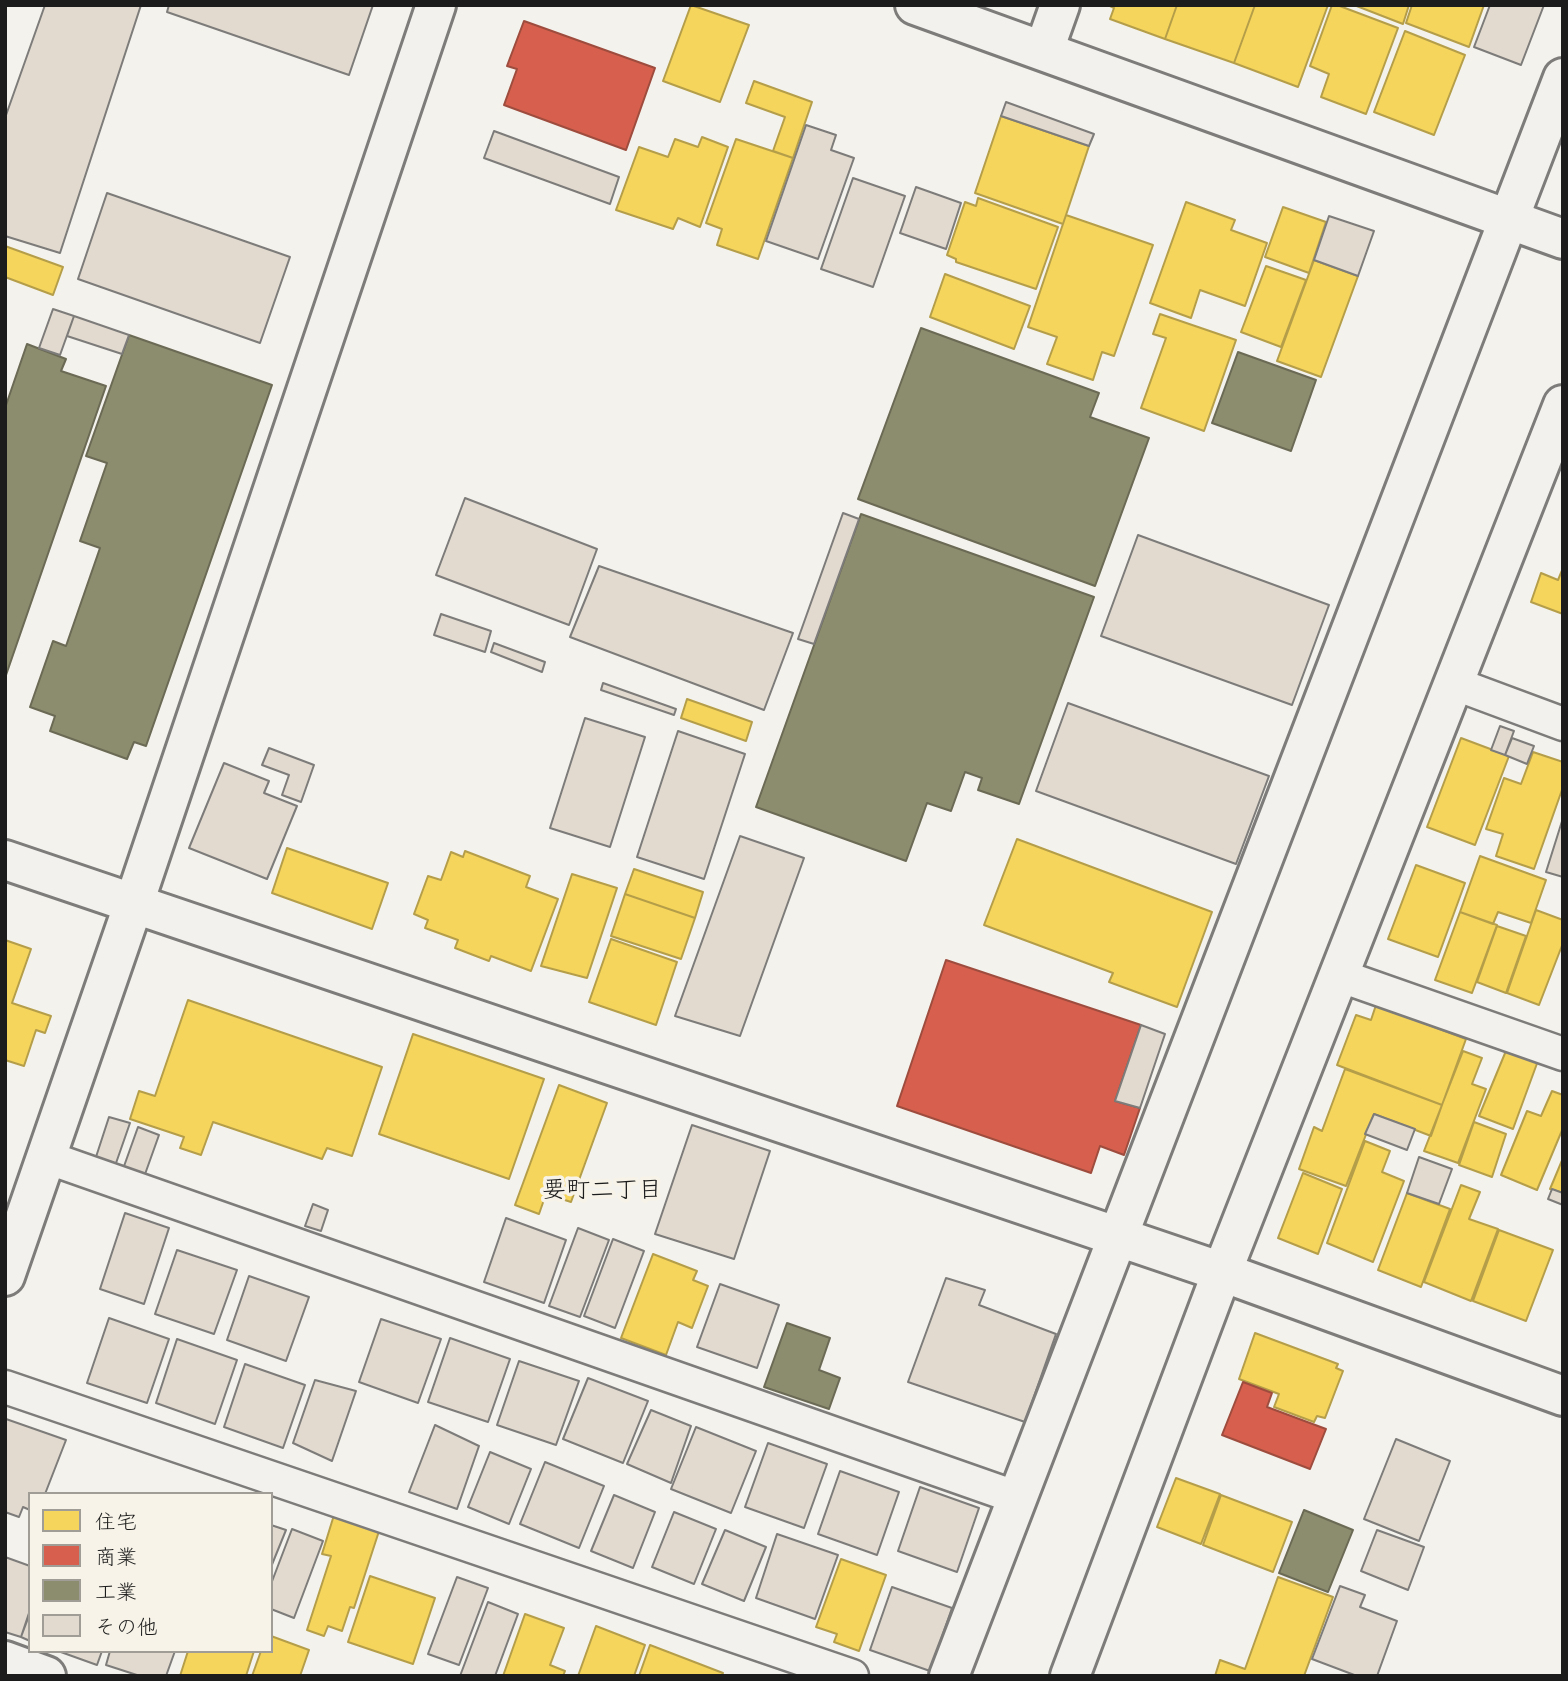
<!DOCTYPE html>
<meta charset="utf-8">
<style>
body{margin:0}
#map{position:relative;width:1568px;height:1681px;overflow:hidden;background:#f4f2ec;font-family:Pangolin,"Klee One",sans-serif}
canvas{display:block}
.frame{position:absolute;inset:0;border:7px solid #1c1c1c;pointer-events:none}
.legend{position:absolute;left:28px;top:1492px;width:245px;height:161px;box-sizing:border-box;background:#f7f3e8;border:2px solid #9f9d96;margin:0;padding:9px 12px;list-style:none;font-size:21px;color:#1c1c1c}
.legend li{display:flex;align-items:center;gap:14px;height:35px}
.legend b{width:35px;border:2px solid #9f9d96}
</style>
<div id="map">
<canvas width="1568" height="1681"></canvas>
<div class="frame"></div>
<ul class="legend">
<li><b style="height:19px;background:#f6d55c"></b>住宅</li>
<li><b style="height:19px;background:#d6604d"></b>商業</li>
<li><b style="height:19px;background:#8c8c6e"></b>工業</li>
<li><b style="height:19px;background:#e2dacf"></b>その他</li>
</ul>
</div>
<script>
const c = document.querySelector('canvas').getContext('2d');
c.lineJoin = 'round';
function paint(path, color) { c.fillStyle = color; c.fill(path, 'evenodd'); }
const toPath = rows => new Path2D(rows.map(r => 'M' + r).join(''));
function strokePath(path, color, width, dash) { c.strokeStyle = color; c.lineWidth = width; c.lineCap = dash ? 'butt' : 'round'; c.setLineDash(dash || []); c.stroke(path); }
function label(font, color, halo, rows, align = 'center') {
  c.font = font + ' Pangolin,"Klee One",sans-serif'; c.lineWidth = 7; c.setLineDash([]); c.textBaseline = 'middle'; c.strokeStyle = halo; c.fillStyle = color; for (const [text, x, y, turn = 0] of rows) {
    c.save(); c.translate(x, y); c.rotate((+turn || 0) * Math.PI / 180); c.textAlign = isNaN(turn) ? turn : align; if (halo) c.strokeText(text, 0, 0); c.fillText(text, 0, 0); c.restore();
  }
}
const homes = toPath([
 [691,5,749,25,720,102,663,81,691,5],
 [1108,5,1177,5,1165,39,1110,19,1114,8,1108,5],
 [1177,5,1255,5,1234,63,1165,39,1177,5],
 [1255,5,1328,5,1298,87,1234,63,1255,5],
 [1332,5,1337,5,1398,28,1366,114,1321,97,1329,74,1310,66,1332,5],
 [1354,5,1409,5,1403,24,1354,5],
 [1412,5,1484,5,1469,47,1406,23,1412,5],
 [1405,31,1465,55,1434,135,1374,112,1405,31],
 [754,81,812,102,793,158,773,151,785,117,746,103,754,81],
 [1001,116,1089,146,1063,224,975,193,1001,116],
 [702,137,728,147,700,227,678,218,673,229,616,210,639,147,668,157,675,139,698,147,702,137],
 [736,139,793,158,758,259,717,245,722,229,706,223,736,139],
 [978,198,1058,227,1036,289,956,262,956,259,947,255,965,202,976,206,978,198],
 [1186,202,1235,220,1231,230,1267,243,1245,306,1200,290,1191,318,1150,303,1186,202],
 [1283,207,1326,222,1309,273,1265,257,1283,207],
 [1066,215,1153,245,1114,356,1102,352,1093,380,1047,364,1057,337,1028,327,1066,215],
 [5,246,63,267,53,295,5,277,5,246],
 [1314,260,1358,276,1321,377,1277,361,1314,260],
 [1266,266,1306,280,1281,347,1241,332,1266,266],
 [945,274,1030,306,1014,349,930,317,945,274],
 [1160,314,1236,340,1204,431,1141,408,1166,338,1153,334,1160,314],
 [1563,568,1563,614,1531,602,1541,573,1558,580,1563,568],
 [687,699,752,722,746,741,681,718,687,699],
 [1461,738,1509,756,1475,845,1427,827,1461,738],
 [1533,752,1563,762,1563,787,1534,869,1496,856,1503,834,1486,829,1504,778,1521,784,1533,752],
 [1017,839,1212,912,1177,1007,1109,982,1113,973,984,925,1017,839],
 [287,848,388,883,372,929,272,893,287,848],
 [465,851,530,876,526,887,558,899,531,971,491,956,489,961,455,948,458,940,425,928,428,920,414,914,428,876,441,880,451,852,463,857,465,851],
 [1480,856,1546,880,1531,923,1498,912,1493,924,1460,912,1480,856],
 [1416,865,1465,883,1438,957,1388,939,1416,865],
 [634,869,703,892,695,918,625,894,634,869],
 [572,874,617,888,587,978,541,966,572,874],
 [625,894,695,918,681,959,611,936,625,894],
 [1536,910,1563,920,1563,943,1539,1005,1507,993,1536,910],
 [1460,912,1497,925,1472,993,1435,980,1460,912],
 [1497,926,1526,936,1506,993,1477,982,1497,926],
 [611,939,677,962,656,1025,589,1002,611,939],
 [5,940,31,949,12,1003,51,1016,45,1033,36,1030,24,1066,5,1060,5,940],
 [188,1000,382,1067,352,1156,327,1148,322,1159,213,1122,201,1155,180,1148,184,1137,130,1119,139,1091,155,1096,188,1000],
 [1376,1005,1466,1039,1442,1105,1337,1065,1356,1015,1371,1020,1376,1005],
 [413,1034,544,1079,509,1179,379,1134,413,1034],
 [1508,1046,1539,1058,1513,1129,1479,1116,1508,1046],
 [1463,1051,1482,1058,1472,1084,1486,1089,1458,1163,1424,1151,1463,1051],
 [1345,1069,1442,1105,1431,1136,1374,1114,1346,1186,1299,1169,1314,1127,1322,1131,1345,1069],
 [559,1085,607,1103,571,1202,546,1194,539,1214,515,1205,559,1085],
 [1552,1091,1563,1095,1563,1128,1537,1190,1501,1175,1527,1111,1541,1116,1552,1091],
 [1474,1122,1506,1134,1492,1177,1459,1165,1474,1122],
 [1365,1141,1390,1151,1382,1172,1404,1181,1373,1262,1327,1243,1365,1141],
 [1563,1158,1563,1193,1550,1189,1563,1158],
 [1303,1173,1342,1189,1318,1254,1278,1238,1303,1173],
 [1461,1185,1480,1192,1469,1219,1498,1229,1471,1301,1424,1282,1461,1185],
 [1407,1193,1450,1209,1421,1287,1378,1270,1407,1193],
 [1499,1230,1553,1250,1526,1321,1473,1301,1499,1230],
 [653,1254,697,1271,693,1280,708,1286,692,1328,678,1322,666,1355,621,1338,653,1254],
 [1255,1333,1338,1364,1336,1368,1343,1371,1325,1418,1317,1416,1314,1422,1274,1407,1279,1394,1239,1379,1255,1333],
 [1176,1478,1220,1494,1201,1544,1157,1527,1176,1478],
 [1221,1495,1292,1522,1273,1572,1203,1545,1221,1495],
 [334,1515,380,1528,354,1608,350,1607,342,1631,328,1626,324,1636,307,1630,331,1556,322,1554,334,1515],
 [841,1559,886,1575,859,1651,834,1642,837,1634,816,1627,841,1559],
 [370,1576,435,1598,413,1664,348,1642,370,1576],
 [1278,1577,1333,1597,1304,1676,1215,1676,1220,1660,1245,1669,1278,1577],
 [525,1614,564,1628,550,1665,565,1671,563,1676,503,1676,525,1614],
 [596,1626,645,1645,634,1676,578,1676,596,1626],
 [271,1636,309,1650,300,1676,252,1676,261,1651,271,1651,271,1636],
 [650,1645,723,1673,722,1676,639,1676,650,1645],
 [188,1651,254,1651,246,1676,180,1676,188,1651]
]);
paint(homes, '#f6d55c');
strokePath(homes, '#b59e49', 2);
const shops = toPath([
 [524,21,655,68,626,150,504,105,517,69,507,66,524,21],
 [946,960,1141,1025,1115,1101,1140,1108,1124,1155,1100,1146,1091,1173,897,1106,946,960],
 [1243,1382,1272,1393,1267,1407,1326,1429,1310,1469,1222,1435,1243,1382]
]);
paint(shops, '#d6604d');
strokePath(shops, '#9e4c3e', 2);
const industry = toPath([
 [921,328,1099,393,1090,417,1149,438,1095,586,858,499,921,328],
 [129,335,272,385,146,746,134,742,127,759,50,731,55,716,30,707,53,641,66,646,100,548,80,541,107,463,86,456,129,335],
 [27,344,66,359,61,371,106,386,5,678,5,408,27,344],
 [1238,352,1316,380,1291,451,1212,423,1238,352],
 [861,514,1094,597,1019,804,978,790,982,778,965,772,951,811,927,803,906,861,756,807,861,514],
 [787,1323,830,1338,819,1370,840,1378,829,1409,764,1387,787,1323],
 [1304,1510,1353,1530,1328,1592,1279,1573,1304,1510]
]);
paint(industry, '#8c8c6e');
strokePath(industry, '#6a6a55', 2);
const building = toPath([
 [45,5,141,5,60,253,5,236,5,118,45,5],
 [169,5,373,5,349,75,167,12,169,5],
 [1490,5,1544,5,1521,65,1474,47,1490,5],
 [1006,102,1094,134,1089,146,1001,116,1006,102],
 [806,125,836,135,831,150,854,158,818,259,766,241,806,125],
 [494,131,619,177,610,204,484,158,494,131],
 [853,178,905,196,873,287,821,269,853,178],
 [916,187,961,203,946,249,900,233,916,187],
 [107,193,290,257,260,343,78,279,107,193],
 [1329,216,1374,231,1358,276,1314,260,1329,216],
 [53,309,74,316,60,355,39,348,53,309],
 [74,316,129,335,122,354,67,336,74,316],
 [465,498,597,549,569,625,436,575,465,498],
 [843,513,859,519,814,644,798,639,843,513],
 [1138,535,1329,605,1292,705,1101,636,1138,535],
 [599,566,793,633,764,710,570,637,599,566],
 [441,614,491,631,485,652,434,635,441,614],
 [494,643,545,662,542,672,491,652,494,643],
 [603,683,676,709,674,715,601,690,603,683],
 [1068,703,1269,776,1236,864,1036,791,1068,703],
 [585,718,645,737,610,847,550,828,585,718],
 [1500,726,1514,731,1505,755,1491,750,1500,726],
 [678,731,745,754,704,879,637,857,678,731],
 [1512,738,1534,746,1527,764,1505,755,1512,738],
 [269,748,314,765,301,802,282,795,289,775,262,765,269,748],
 [224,763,269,781,264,793,297,806,267,879,189,848,224,763],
 [1563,818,1563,877,1546,872,1563,818],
 [740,836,804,858,740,1036,675,1016,740,836],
 [1141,1025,1165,1034,1140,1108,1115,1101,1141,1025],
 [1374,1114,1415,1129,1407,1150,1365,1134,1374,1114],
 [109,1117,130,1123,115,1166,95,1160,109,1117],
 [692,1125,770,1151,734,1259,655,1234,692,1125],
 [138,1127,159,1135,144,1177,123,1169,138,1127],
 [1419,1157,1452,1169,1439,1204,1407,1193,1419,1157],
 [1552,1189,1563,1193,1563,1205,1548,1199,1552,1189],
 [313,1204,328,1210,321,1231,305,1226,313,1204],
 [125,1213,169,1228,144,1304,100,1289,125,1213],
 [506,1218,566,1240,544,1303,484,1282,506,1218],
 [578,1228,609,1240,580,1317,549,1306,578,1228],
 [613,1239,644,1251,615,1328,584,1316,613,1239],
 [177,1250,237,1270,214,1334,155,1314,177,1250],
 [249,1276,309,1297,286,1361,227,1340,249,1276],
 [946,1278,985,1290,979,1305,1056,1334,1025,1422,908,1382,946,1278],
 [720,1284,779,1305,757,1368,697,1347,720,1284],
 [109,1318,169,1339,147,1403,87,1383,109,1318],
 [381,1319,441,1339,418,1403,359,1382,381,1319],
 [450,1338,510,1359,488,1422,428,1402,450,1338],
 [177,1339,237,1360,215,1424,156,1403,177,1339],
 [519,1361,579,1381,556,1445,497,1425,519,1361],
 [245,1364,305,1385,283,1448,224,1427,245,1364],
 [588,1378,648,1401,623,1463,563,1439,588,1378],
 [315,1380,356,1391,332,1461,293,1443,315,1380],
 [651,1410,691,1426,671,1483,627,1464,651,1410],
 [6,1419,66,1440,45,1494,30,1494,30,1510,23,1507,19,1517,5,1512,6,1419],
 [435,1425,479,1446,457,1509,409,1492,435,1425],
 [696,1427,756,1451,731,1513,671,1489,696,1427],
 [1396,1439,1450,1461,1419,1541,1364,1519,1396,1439],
 [768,1443,827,1464,804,1528,745,1507,768,1443],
 [490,1452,531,1469,509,1524,468,1507,490,1452],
 [545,1462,604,1486,579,1548,520,1524,545,1462],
 [840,1471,899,1492,877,1555,818,1534,840,1471],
 [920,1487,979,1508,957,1572,898,1551,920,1487],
 [614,1495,655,1512,633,1568,591,1551,614,1495],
 [674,1512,716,1529,694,1584,652,1567,674,1512],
 [271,1525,286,1530,271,1567,271,1525],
 [292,1529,323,1541,294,1618,271,1609,271,1584,292,1529],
 [725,1530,766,1547,744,1601,702,1584,725,1530],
 [1377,1530,1424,1547,1408,1590,1361,1571,1377,1530],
 [777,1534,838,1555,815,1619,756,1598,777,1534],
 [5,1557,30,1566,30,1610,21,1637,5,1632,5,1557],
 [457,1577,488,1588,459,1665,428,1654,457,1577],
 [1340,1586,1365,1595,1360,1607,1397,1621,1377,1676,1357,1676,1312,1659,1340,1586],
 [892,1587,952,1608,930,1671,870,1650,892,1587],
 [488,1602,518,1614,495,1676,460,1676,488,1602],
 [30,1613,30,1641,21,1637,30,1613],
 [58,1651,102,1651,97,1665,58,1651],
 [110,1651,175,1651,166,1676,140,1676,106,1665,110,1651]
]);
paint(building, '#e2dacf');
strokePath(building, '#7d7c7a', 2);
const service = toPath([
 [1453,683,1563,724],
 [1338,975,1563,1054],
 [46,1157,1018,1498],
 [5,1387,852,1676]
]);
const minor = toPath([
 [1044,50,1060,5],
 [5,860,1222,1272,1563,1396],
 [5,1276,134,903,436,5],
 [5,1661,46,1676],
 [949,1676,1563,78],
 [1070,1676,1222,1272,1563,405]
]);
const tertiary = toPath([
 [915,5,1563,239]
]);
strokePath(service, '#7d7c7a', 37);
strokePath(minor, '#7d7c7a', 44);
strokePath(tertiary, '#7d7c7a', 44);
strokePath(service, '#f2f1ed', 32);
strokePath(minor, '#f2f1ed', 38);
strokePath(tertiary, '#f2f1ed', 38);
label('24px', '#1c1c1c', '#f7f3e8', [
 ["要町二丁目",602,1191]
]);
</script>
